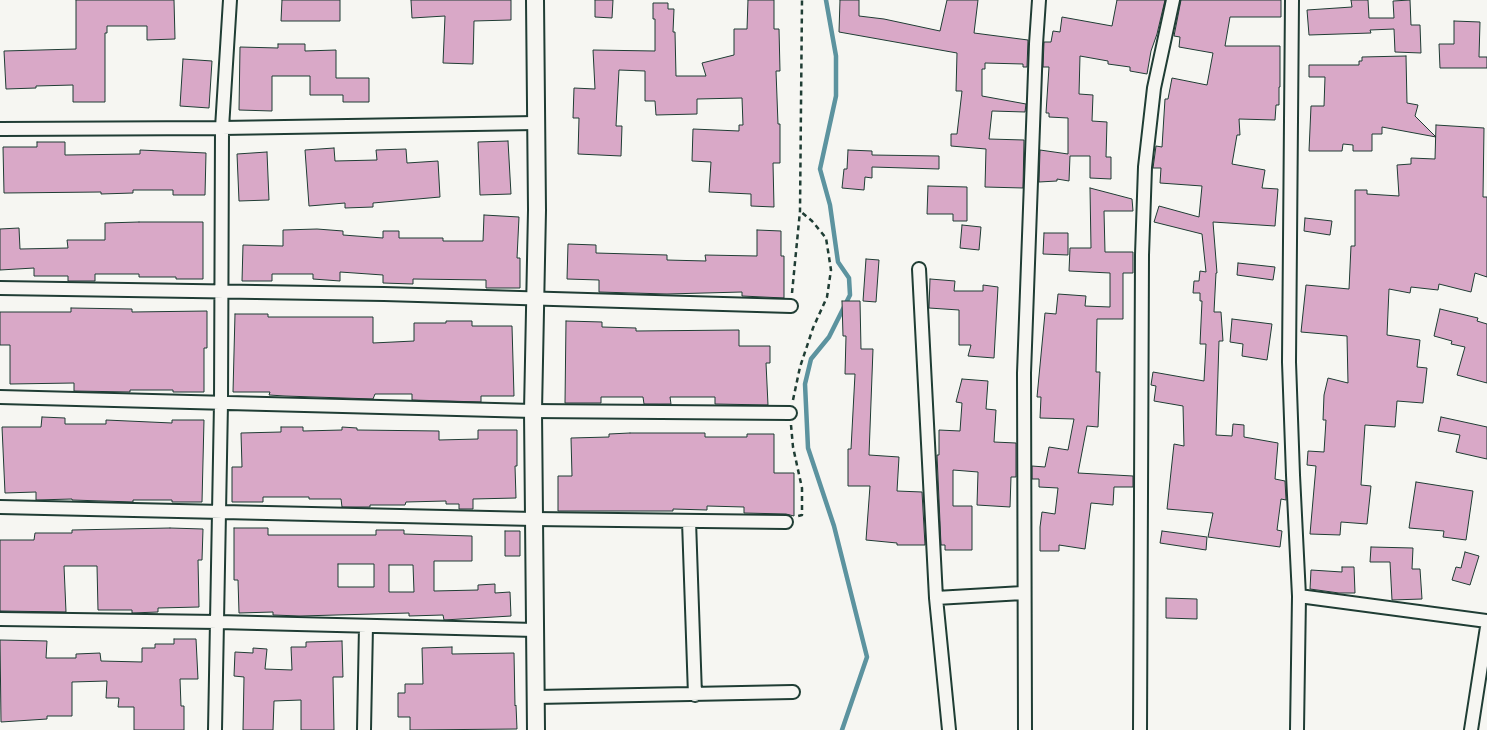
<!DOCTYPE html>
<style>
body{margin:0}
canvas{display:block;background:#f6f6f2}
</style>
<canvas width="1487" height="730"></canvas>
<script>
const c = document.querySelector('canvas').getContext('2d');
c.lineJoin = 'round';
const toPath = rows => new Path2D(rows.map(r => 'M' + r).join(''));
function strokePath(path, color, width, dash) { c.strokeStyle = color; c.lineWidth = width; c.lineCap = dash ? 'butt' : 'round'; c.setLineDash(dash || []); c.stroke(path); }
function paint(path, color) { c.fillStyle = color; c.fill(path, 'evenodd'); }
strokePath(toPath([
 [826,0,836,56,836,96,820,169,830,205,838,262,849,278,850,295,829,337,811,359,805,384,808,448,834,526,867,657,842,730]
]), '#5c939f', 4.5);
const building = toPath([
 [76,0,174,0,175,39,147,40,147,26,107,26,107,33,105,33,105,102,73,102,73,85,36,86,36,88,6,89,4,51,76,49,76,0],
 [282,0,340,0,340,21,281,21,282,0],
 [411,0,511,0,511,20,474,21,473,64,443,63,445,16,412,18,411,0],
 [595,0,613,0,612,18,595,17,595,0],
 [748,0,774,0,774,29,779,29,780,71,776,71,778,124,780,124,780,163,773,163,774,207,751,206,751,194,709,192,711,162,692,161,693,129,739,131,739,125,743,125,742,98,697,99,697,114,656,115,655,101,645,101,645,71,619,70,616,126,622,126,621,156,578,154,579,118,573,118,574,88,595,89,593,50,655,51,655,19,653,19,653,3,668,3,668,9,674,9,673,32,675,32,676,76,706,76,702,63,734,55,734,29,747,29,748,0],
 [840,0,859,0,859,16,884,19,940,31,947,0,978,0,974,33,1028,40,1027,67,1023,67,1023,64,985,63,985,69,982,69,982,96,1026,104,1025,112,992,111,989,139,1024,140,1023,188,985,187,986,149,951,146,951,134,957,134,962,91,956,91,957,53,839,32,840,0],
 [1117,0,1165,0,1157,34,1151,51,1147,74,1130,71,1130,67,1108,64,1108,61,1080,56,1079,94,1093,95,1092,121,1107,122,1106,157,1111,157,1111,179,1090,178,1090,156,1070,156,1069,181,1057,179,1057,181,1039,182,1040,150,1068,154,1068,118,1049,117,1049,113,1046,113,1049,67,1043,67,1044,42,1051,42,1053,31,1060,32,1062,17,1112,26,1117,0],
 [1181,0,1281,0,1281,17,1230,17,1225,46,1280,46,1280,87,1279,87,1279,105,1276,105,1275,120,1239,119,1240,135,1237,135,1232,164,1265,170,1262,188,1278,189,1275,226,1213,222,1217,273,1216,273,1214,312,1221,312,1223,341,1219,341,1216,435,1232,436,1233,424,1244,425,1244,437,1278,443,1275,479,1285,481,1286,500,1281,499,1277,530,1282,531,1280,547,1208,537,1213,513,1167,509,1174,444,1184,446,1183,406,1154,401,1156,386,1151,385,1153,372,1204,381,1206,344,1200,344,1202,301,1200,301,1200,293,1193,293,1194,281,1199,281,1200,271,1206,272,1202,234,1154,222,1159,206,1199,217,1202,186,1160,183,1161,168,1153,168,1156,146,1162,147,1165,99,1168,99,1172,78,1207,85,1213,53,1179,47,1180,37,1174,36,1181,0],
 [1351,0,1368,0,1369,18,1394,18,1393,1,1410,0,1411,25,1420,25,1421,53,1395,52,1394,29,1370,30,1371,33,1309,35,1307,10,1352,7,1351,0],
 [1454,21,1480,22,1479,57,1487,57,1487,68,1440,68,1439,44,1454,44,1454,21],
 [278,44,305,44,305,51,336,50,336,78,369,78,369,102,343,102,343,95,310,95,310,76,272,76,272,111,239,110,240,47,278,48,278,44],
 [1406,56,1407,103,1418,105,1415,116,1436,137,1382,127,1382,134,1372,134,1372,151,1353,151,1353,145,1343,144,1342,151,1309,151,1311,106,1324,106,1325,77,1309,77,1309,65,1359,65,1359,61,1362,61,1362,57,1406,56],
 [183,59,212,61,209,108,180,106,183,59],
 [1436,125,1484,128,1483,197,1487,197,1487,277,1475,273,1471,292,1439,284,1438,290,1411,287,1410,293,1389,289,1387,335,1420,340,1417,367,1427,368,1423,403,1397,401,1395,427,1365,425,1361,485,1371,486,1367,524,1341,522,1340,535,1310,534,1316,466,1307,465,1308,451,1324,452,1326,420,1323,420,1324,395,1328,378,1348,383,1347,336,1301,332,1306,285,1349,289,1351,246,1355,246,1355,190,1367,190,1367,194,1399,196,1397,165,1411,164,1411,158,1435,159,1436,125],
 [508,141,511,194,480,195,478,142,508,141],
 [37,142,65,142,65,155,140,154,140,150,206,153,205,195,173,195,173,190,133,190,133,193,101,194,101,192,4,193,3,147,37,147,37,142],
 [334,148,335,161,377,160,376,150,406,149,407,163,438,161,440,197,373,203,373,207,345,208,345,203,309,206,305,150,334,148],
 [848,150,872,151,872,155,939,156,939,169,872,167,872,178,865,177,864,190,842,188,844,169,847,169,848,150],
 [267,152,269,200,239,201,237,154,267,152],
 [928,186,967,187,967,221,953,221,953,214,927,214,928,186],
 [1090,188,1132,199,1133,211,1104,211,1105,252,1133,252,1133,273,1123,273,1123,319,1097,319,1096,372,1100,372,1098,427,1087,426,1078,473,1133,476,1133,487,1114,487,1113,505,1091,503,1085,549,1059,545,1059,551,1040,551,1040,527,1042,512,1055,514,1058,488,1039,487,1039,479,1032,479,1032,466,1045,467,1049,447,1068,450,1074,419,1040,418,1041,397,1037,397,1045,313,1056,314,1058,294,1086,296,1085,306,1110,307,1110,273,1069,271,1070,248,1091,248,1090,188],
 [484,215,519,217,517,258,520,258,520,288,486,288,486,280,413,279,413,284,383,283,383,275,340,272,340,281,313,279,313,274,272,274,272,281,242,281,243,245,283,246,283,230,317,229,343,231,343,235,383,238,383,231,399,231,399,238,443,238,443,241,483,241,484,215],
 [1305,218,1332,221,1330,235,1304,231,1305,218],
 [139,222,203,222,203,279,176,279,176,277,139,277,139,274,95,274,95,281,68,281,68,276,34,276,34,268,0,270,0,229,19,228,20,249,68,248,67,240,105,240,105,223,139,222],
 [962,225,981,227,979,250,960,248,962,225],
 [757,230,781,231,781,256,784,256,784,298,742,296,742,292,667,294,599,292,599,280,567,279,568,244,596,245,596,253,667,255,667,260,706,261,705,255,757,256,757,230],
 [1044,233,1068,233,1068,255,1043,254,1044,233],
 [866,259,879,260,876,302,863,301,866,259],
 [1238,263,1275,267,1273,280,1237,275,1238,263],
 [930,279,955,281,954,291,983,291,983,285,998,287,994,358,968,356,971,345,959,345,959,310,929,308,930,279],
 [842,301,860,301,861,349,873,349,869,455,899,457,897,491,922,492,925,545,897,545,897,543,866,540,870,486,848,486,848,449,851,449,855,374,845,374,846,336,843,336,842,301],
 [71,308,132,309,132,312,207,311,207,348,204,348,204,392,173,392,173,390,130,390,130,392,74,391,74,383,10,384,10,345,0,345,0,312,71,312,71,308],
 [1440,309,1478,318,1477,321,1487,324,1487,383,1457,375,1465,347,1451,344,1452,341,1434,336,1440,309],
 [235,314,268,314,268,317,373,317,373,343,414,341,414,323,446,323,446,321,472,321,472,326,512,326,514,396,481,396,481,402,412,400,412,394,375,394,373,399,285,396,269,395,270,392,233,392,235,314],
 [1232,319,1272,324,1267,360,1242,356,1243,344,1230,342,1232,319],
 [566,321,602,322,602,327,636,328,636,331,739,330,739,346,770,346,770,363,766,363,768,405,715,404,715,397,670,397,671,404,644,404,643,397,601,397,601,403,565,403,566,321],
 [962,379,988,381,986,409,996,410,994,442,1016,443,1016,477,1011,477,1010,507,977,505,978,472,953,470,953,506,972,506,972,550,945,550,945,545,941,545,937,455,939,455,939,430,960,431,962,403,956,402,962,379],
 [42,417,65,418,65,424,106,424,106,420,172,423,172,420,204,420,202,502,172,502,172,500,133,500,133,502,72,500,72,499,36,500,36,492,5,493,2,427,41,427,42,417],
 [1441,417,1487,427,1487,459,1456,452,1460,435,1438,431,1441,417],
 [281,427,303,427,303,431,342,430,342,427,357,428,357,430,439,431,439,440,478,439,478,430,517,430,517,466,515,466,516,498,473,499,473,509,459,509,459,504,446,504,446,501,406,502,405,505,370,505,370,507,342,507,341,499,309,499,309,497,263,497,263,502,232,502,232,467,242,467,241,433,281,432,281,427],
 [630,433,705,433,705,437,747,437,747,434,774,434,774,473,794,473,794,516,786,514,744,513,744,507,707,506,707,510,673,509,673,511,558,511,558,476,572,476,571,438,609,437,609,434,630,433],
 [1416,482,1473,491,1466,540,1443,537,1444,531,1409,528,1416,482],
 [170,528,203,529,202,560,198,560,199,607,158,608,158,612,132,613,132,610,98,610,97,566,64,566,66,612,0,611,0,540,34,540,35,533,72,533,72,530,170,528],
 [234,528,268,528,268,535,376,535,376,530,404,530,404,534,472,536,472,561,434,561,434,591,478,590,478,585,495,584,495,593,510,592,511,616,444,620,443,615,409,616,409,613,300,616,273,615,273,612,239,613,238,580,234,580,234,528],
 [338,564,374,564,374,587,338,587,338,564],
 [389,565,413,565,414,592,389,592,389,565],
 [505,531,520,531,520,556,505,556,505,531],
 [1162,531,1207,537,1206,550,1160,543,1162,531],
 [1371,547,1413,548,1412,569,1420,569,1422,599,1392,600,1390,562,1370,562,1371,547],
 [1465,552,1479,556,1470,585,1452,580,1456,567,1461,568,1465,552],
 [1342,567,1354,567,1355,593,1339,593,1310,589,1311,570,1342,572,1342,567],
 [1166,598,1197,599,1197,619,1166,618,1166,598],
 [174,639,196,639,198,679,180,679,181,706,184,706,184,730,134,730,134,707,118,707,119,698,106,698,107,681,72,682,72,716,47,716,47,719,1,722,0,640,47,641,46,658,76,658,76,654,100,653,101,661,142,662,142,648,155,648,155,644,174,644,174,639],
 [342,641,343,677,333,677,334,730,301,730,301,700,274,701,273,730,243,730,244,677,234,676,235,652,253,653,253,648,267,649,265,669,292,670,291,647,306,647,306,642,342,641],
 [452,647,452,654,514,653,515,706,516,705,517,729,410,730,410,717,398,717,398,693,405,693,405,684,423,684,422,648,452,647]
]);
paint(building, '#d9a8c7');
strokePath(building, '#1f3d34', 1);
const minor = toPath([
 [1292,0,1289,362,1293,475,1299,596,1297,730],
 [0,129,222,128,536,123],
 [919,269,936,598,949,730],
 [0,288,384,294,791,306],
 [0,397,533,411,790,413],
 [0,507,534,519,786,522],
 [689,521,695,695],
 [1299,596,1487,621],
 [936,598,1023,593],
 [0,619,218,622,535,630],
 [536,697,793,692],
 [215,730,221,403,222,128,230,0],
 [364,730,366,626],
 [1025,730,1024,373,1036,44,1039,0],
 [1140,730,1142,255,1145,167,1154,88,1173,0],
 [1471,730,1487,627]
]);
const tertiary = toPath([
 [535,0,537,210,533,411,536,730]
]);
strokePath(minor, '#1f3d34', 16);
strokePath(tertiary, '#1f3d34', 20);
strokePath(toPath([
 [792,293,800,211,802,0],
 [793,400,800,367,813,328,827,297,831,270,826,238,812,221,800,211],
 [791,425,793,447,802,488,802,515,798,516]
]), '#1f3d34', 2.5, [5, 4]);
strokePath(minor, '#f6f6f2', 12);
strokePath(tertiary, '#f6f6f2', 16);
</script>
